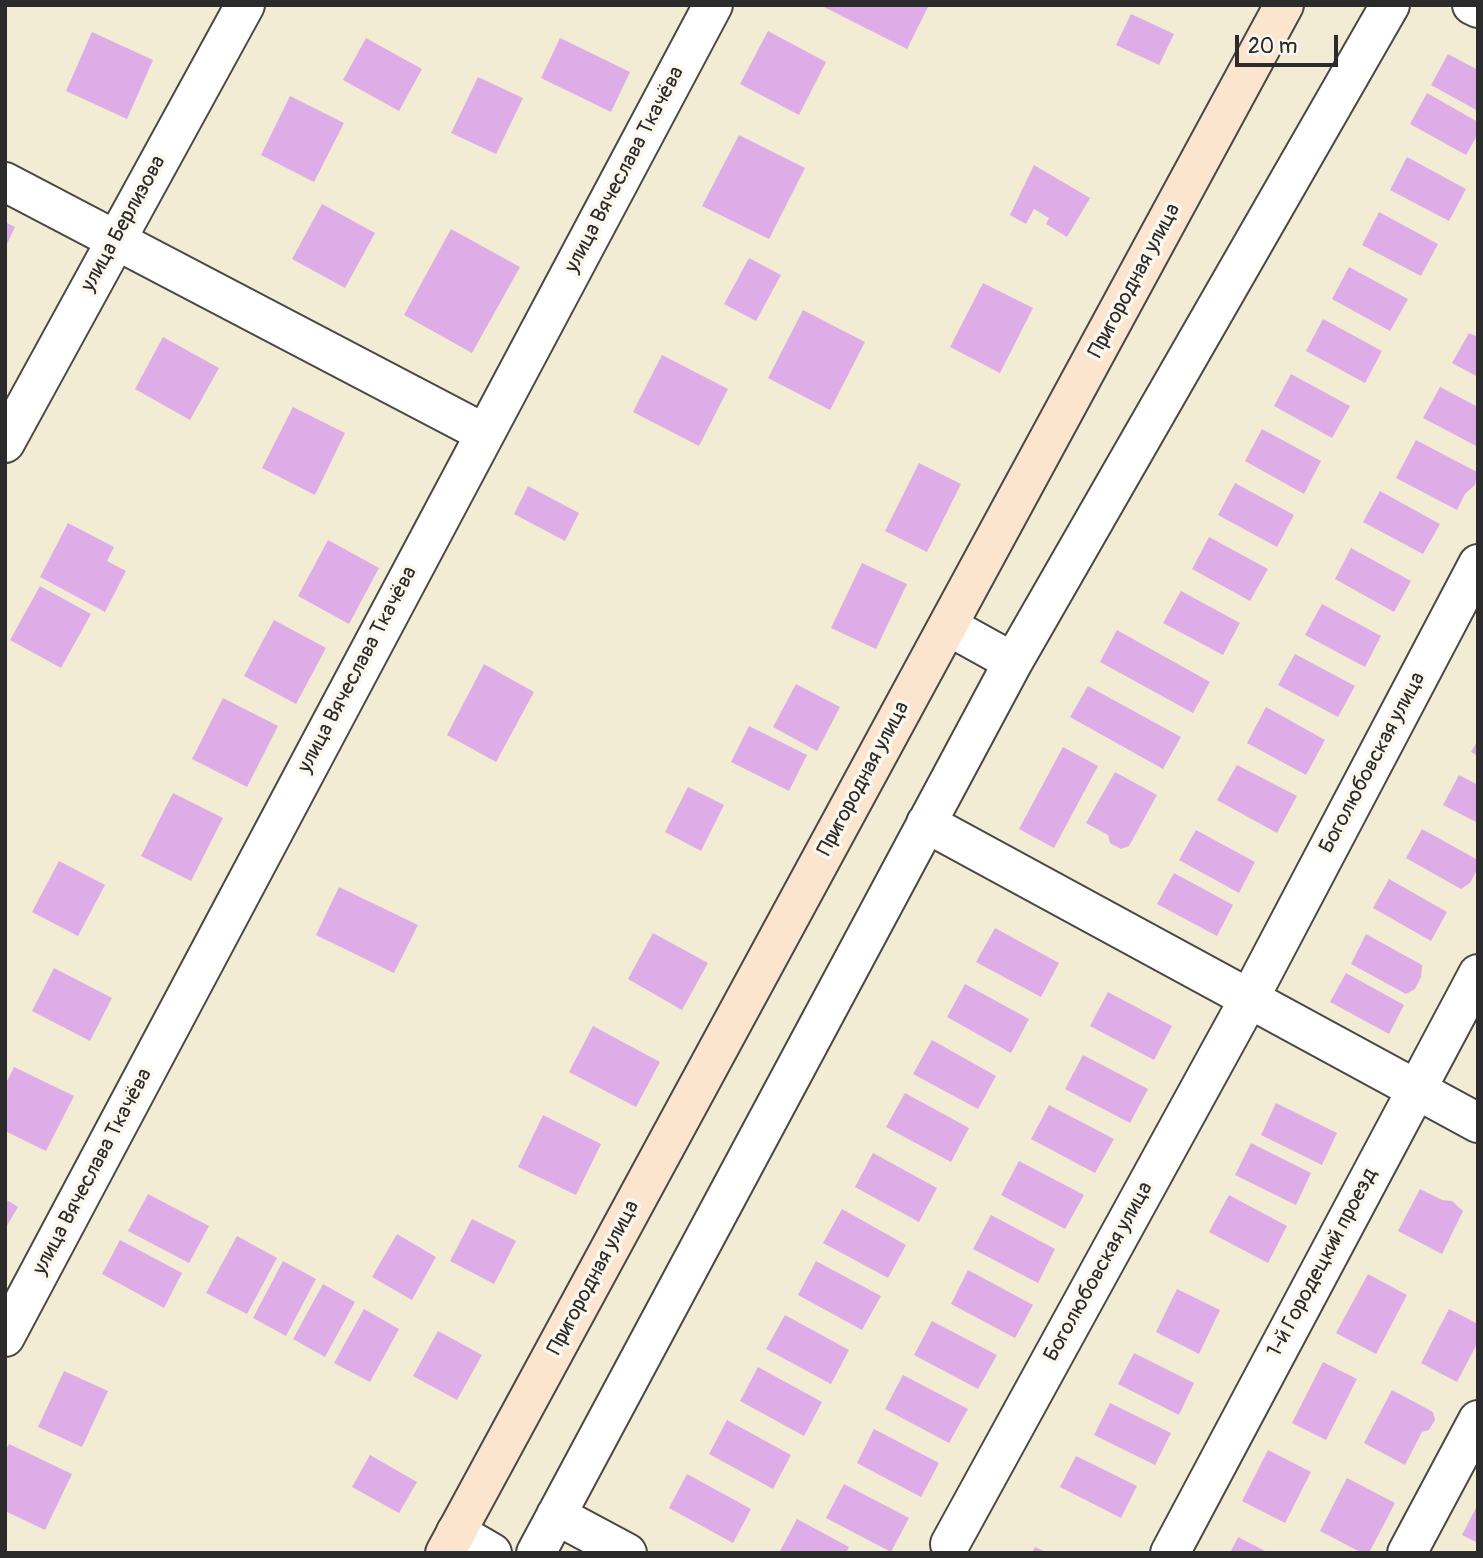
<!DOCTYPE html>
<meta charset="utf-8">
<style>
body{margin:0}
#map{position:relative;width:1483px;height:1558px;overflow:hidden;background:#f2ecd5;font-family:Pangolin,sans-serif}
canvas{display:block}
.frame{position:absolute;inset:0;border:7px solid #2b2b2b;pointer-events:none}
.scale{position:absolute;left:1235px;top:35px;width:103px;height:32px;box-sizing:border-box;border:4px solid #2b2b2b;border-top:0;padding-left:9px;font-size:21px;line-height:24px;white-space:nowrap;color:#2b2b2b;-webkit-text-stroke:5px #fbf7ec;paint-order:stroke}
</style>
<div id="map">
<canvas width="1483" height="1558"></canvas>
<div class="frame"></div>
<div class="scale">20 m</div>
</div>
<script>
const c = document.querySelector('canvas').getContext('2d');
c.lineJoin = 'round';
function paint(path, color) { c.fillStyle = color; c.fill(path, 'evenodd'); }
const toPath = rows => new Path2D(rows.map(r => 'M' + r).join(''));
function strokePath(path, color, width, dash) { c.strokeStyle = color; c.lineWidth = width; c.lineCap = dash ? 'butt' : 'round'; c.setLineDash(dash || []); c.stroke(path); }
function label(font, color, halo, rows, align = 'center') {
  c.font = font + ' Pangolin,sans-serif'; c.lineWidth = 7; c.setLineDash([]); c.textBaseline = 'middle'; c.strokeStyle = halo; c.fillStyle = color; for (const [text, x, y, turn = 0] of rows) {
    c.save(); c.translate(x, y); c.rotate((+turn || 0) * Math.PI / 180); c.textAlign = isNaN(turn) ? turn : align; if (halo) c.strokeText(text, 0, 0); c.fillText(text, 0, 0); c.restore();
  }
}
paint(toPath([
 [820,5,929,5,907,49],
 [1131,14,1174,34,1159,65,1116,45],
 [768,31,826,62,799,115,740,84],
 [92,32,153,60,127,119,66,91],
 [366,38,422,69,399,111,343,80],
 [560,38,630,72,611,112,541,78],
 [1448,54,1478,70,1478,111,1431,85],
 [478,77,523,98,496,154,451,133],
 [1427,93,1478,122,1478,134,1466,155,1410,124],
 [290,96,344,123,314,182,261,155],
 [739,135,805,168,769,239,702,206],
 [1407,157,1466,189,1449,221,1390,190],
 [1034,165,1090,198,1067,237,1046,224,1049,218,1034,209,1026,224,1010,215],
 [322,204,375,233,345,288,292,259],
 [1379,212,1438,244,1421,276,1362,245],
 [5,222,15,227,5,248],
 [451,229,520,267,472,353,404,315],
 [749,258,781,275,756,321,724,304],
 [1349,267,1408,299,1390,331,1332,299],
 [983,283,1033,308,1000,373,950,347],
 [803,310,865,342,830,410,768,378],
 [1323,319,1382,351,1365,383,1306,351],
 [1469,333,1478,337,1478,377,1452,363],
 [163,337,219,368,190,420,135,389],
 [662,355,728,389,699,446,633,412],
 [1291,374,1350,406,1332,438,1274,406],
 [1440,387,1478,407,1478,447,1423,418],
 [293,407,345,433,315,495,262,468],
 [1262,429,1321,461,1304,494,1245,461],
 [1416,440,1477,472,1475,485,1465,494,1457,510,1396,478],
 [919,463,961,484,927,552,885,531],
 [1235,483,1294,515,1277,547,1218,515],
 [528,486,579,513,565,541,514,514],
 [1380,491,1440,524,1423,554,1363,522],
 [68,523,114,547,107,561,126,571,105,612,40,577],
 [1209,537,1268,569,1250,601,1192,569],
 [328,540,379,568,349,624,298,596],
 [1351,548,1411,581,1394,612,1335,579],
 [862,563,907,584,876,649,831,628],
 [40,586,91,614,61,668,10,640],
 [1181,591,1240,623,1223,655,1163,623],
 [1322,604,1381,636,1365,667,1305,635],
 [274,620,326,648,296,704,244,676],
 [1117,630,1210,682,1193,713,1100,662],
 [1295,654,1355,686,1338,717,1278,685],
 [484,664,534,692,496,762,447,735],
 [796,684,840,707,817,751,773,727],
 [1088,686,1181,737,1163,769,1070,717],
 [223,698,278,726,247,787,192,759],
 [1266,707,1325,740,1306,775,1247,743],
 [749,726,807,755,789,791,731,762],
 [1478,740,1478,756,1471,752],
 [1063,747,1098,766,1054,848,1019,829],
 [1237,765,1297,796,1277,833,1217,800],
 [1115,772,1157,795,1129,846,1121,849,1110,843,1108,835,1086,823],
 [1459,775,1478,785,1478,823,1443,805],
 [688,787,724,805,701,851,665,832],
 [173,793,223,818,191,881,141,856],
 [1422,829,1478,860,1476,872,1470,883,1461,889,1406,858],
 [1196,830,1255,862,1239,893,1179,860],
 [59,861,105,885,78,936,32,912],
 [1174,873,1233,905,1217,936,1157,904],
 [1389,879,1447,912,1431,941,1373,908],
 [339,887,418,925,394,973,316,935],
 [995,928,1059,963,1041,997,976,962],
 [653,933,708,963,682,1010,628,979],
 [1366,934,1422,965,1421,977,1415,989,1406,994,1351,964],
 [54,968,112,998,90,1041,32,1011],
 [1346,973,1404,1005,1389,1034,1330,1002],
 [965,984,1029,1019,1011,1053,947,1017],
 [1108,992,1172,1026,1154,1060,1090,1026],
 [593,1026,660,1062,636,1107,569,1072],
 [932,1040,996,1076,978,1109,913,1074],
 [1083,1055,1148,1089,1130,1123,1065,1089],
 [14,1067,74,1096,46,1151,5,1131,5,1085],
 [905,1093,969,1128,951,1162,886,1127],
 [1276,1103,1337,1133,1322,1165,1261,1135],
 [1049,1105,1114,1139,1095,1173,1031,1139],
 [543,1115,601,1144,576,1195,518,1167],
 [1251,1143,1311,1173,1296,1205,1235,1175],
 [873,1153,937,1188,919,1222,855,1187],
 [1019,1161,1084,1195,1065,1229,1001,1195],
 [1420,1189,1442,1200,1452,1201,1463,1211,1442,1254,1398,1231],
 [148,1194,209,1226,189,1263,128,1231],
 [1229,1195,1287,1226,1268,1263,1209,1232],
 [5,1199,18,1207,5,1229],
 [842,1209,906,1245,888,1278,823,1243],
 [991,1215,1055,1249,1038,1283,973,1249],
 [472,1219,516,1241,494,1284,450,1261],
 [397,1234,436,1257,412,1300,372,1277],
 [237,1236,277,1258,247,1314,206,1293],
 [120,1240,182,1273,164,1308,102,1274],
 [283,1261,316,1279,286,1336,253,1318],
 [816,1261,881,1296,862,1330,798,1295],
 [968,1270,1033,1305,1015,1338,951,1304],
 [1368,1274,1407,1295,1376,1354,1336,1333],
 [323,1284,355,1302,325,1357,293,1339],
 [1177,1289,1220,1310,1199,1354,1156,1332],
 [364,1309,399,1329,370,1382,334,1363],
 [1449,1309,1478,1324,1478,1342,1457,1382,1421,1363],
 [785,1315,849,1350,831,1384,766,1349],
 [932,1321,997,1355,978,1389,914,1355],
 [438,1331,482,1355,457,1400,413,1376],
 [1134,1353,1194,1383,1179,1415,1118,1384],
 [1323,1362,1357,1379,1326,1440,1292,1423],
 [758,1367,822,1402,804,1436,740,1401],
 [64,1371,108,1391,82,1447,38,1427],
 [903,1375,968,1409,949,1443,885,1409],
 [1392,1390,1433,1412,1435,1420,1429,1430,1422,1432,1405,1465,1364,1443],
 [1110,1403,1171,1433,1155,1465,1094,1435],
 [727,1420,791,1455,773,1489,709,1454],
 [874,1429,939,1463,921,1497,857,1463],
 [9,1444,72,1474,45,1530,5,1511,5,1452],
 [1268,1450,1311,1472,1285,1523,1242,1501],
 [370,1455,417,1482,399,1513,352,1487],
 [1076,1456,1137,1486,1121,1518,1060,1487],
 [687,1474,751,1509,733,1543,669,1508],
 [1347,1478,1395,1503,1369,1553,1362,1553,1320,1531],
 [844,1484,909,1518,891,1552,826,1518],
 [1478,1504,1478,1543,1462,1535],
 [797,1519,849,1547,846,1553,779,1553],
 [1238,1537,1269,1553,1230,1553],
 [1035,1547,1048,1553,1032,1553]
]), '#deade8');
const street = toPath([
 [1472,5,1478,8],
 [5,182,484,433],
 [5,443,245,5],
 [948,626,1013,662],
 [926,823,1478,1123],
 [5,1337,713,5],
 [556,1515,627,1553],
 [456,1532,492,1553],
 [950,1544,1249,999,1478,564],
 [536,1553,1013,662,1390,5],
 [1170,1553,1478,974],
 [1407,1553,1478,1420]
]);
const secondary = toPath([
 [445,1553,1284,5]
]);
strokePath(street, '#494844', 42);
strokePath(secondary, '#494844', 42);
strokePath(street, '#fff', 38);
strokePath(secondary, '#fbe5cf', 38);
label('21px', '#2b2b2b', '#fbf7ec', [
 ["улица Вячеслава Ткачёва",625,170,-62],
 ["улица Берлизова",124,224,-61],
 ["Пригородная улица",1135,281,-62],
 ["улица Вячеслава Ткачёва",358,670,-62],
 ["Боголюбовская улица",1373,763,-62],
 ["Пригородная улица",864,779,-62],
 ["улица Вячеслава Ткачёва",93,1172,-62],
 ["1-й Городецкий проезд",1323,1263,-62],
 ["Боголюбовская улица",1099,1272,-61],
 ["Пригородная улица",594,1278,-62]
]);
</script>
